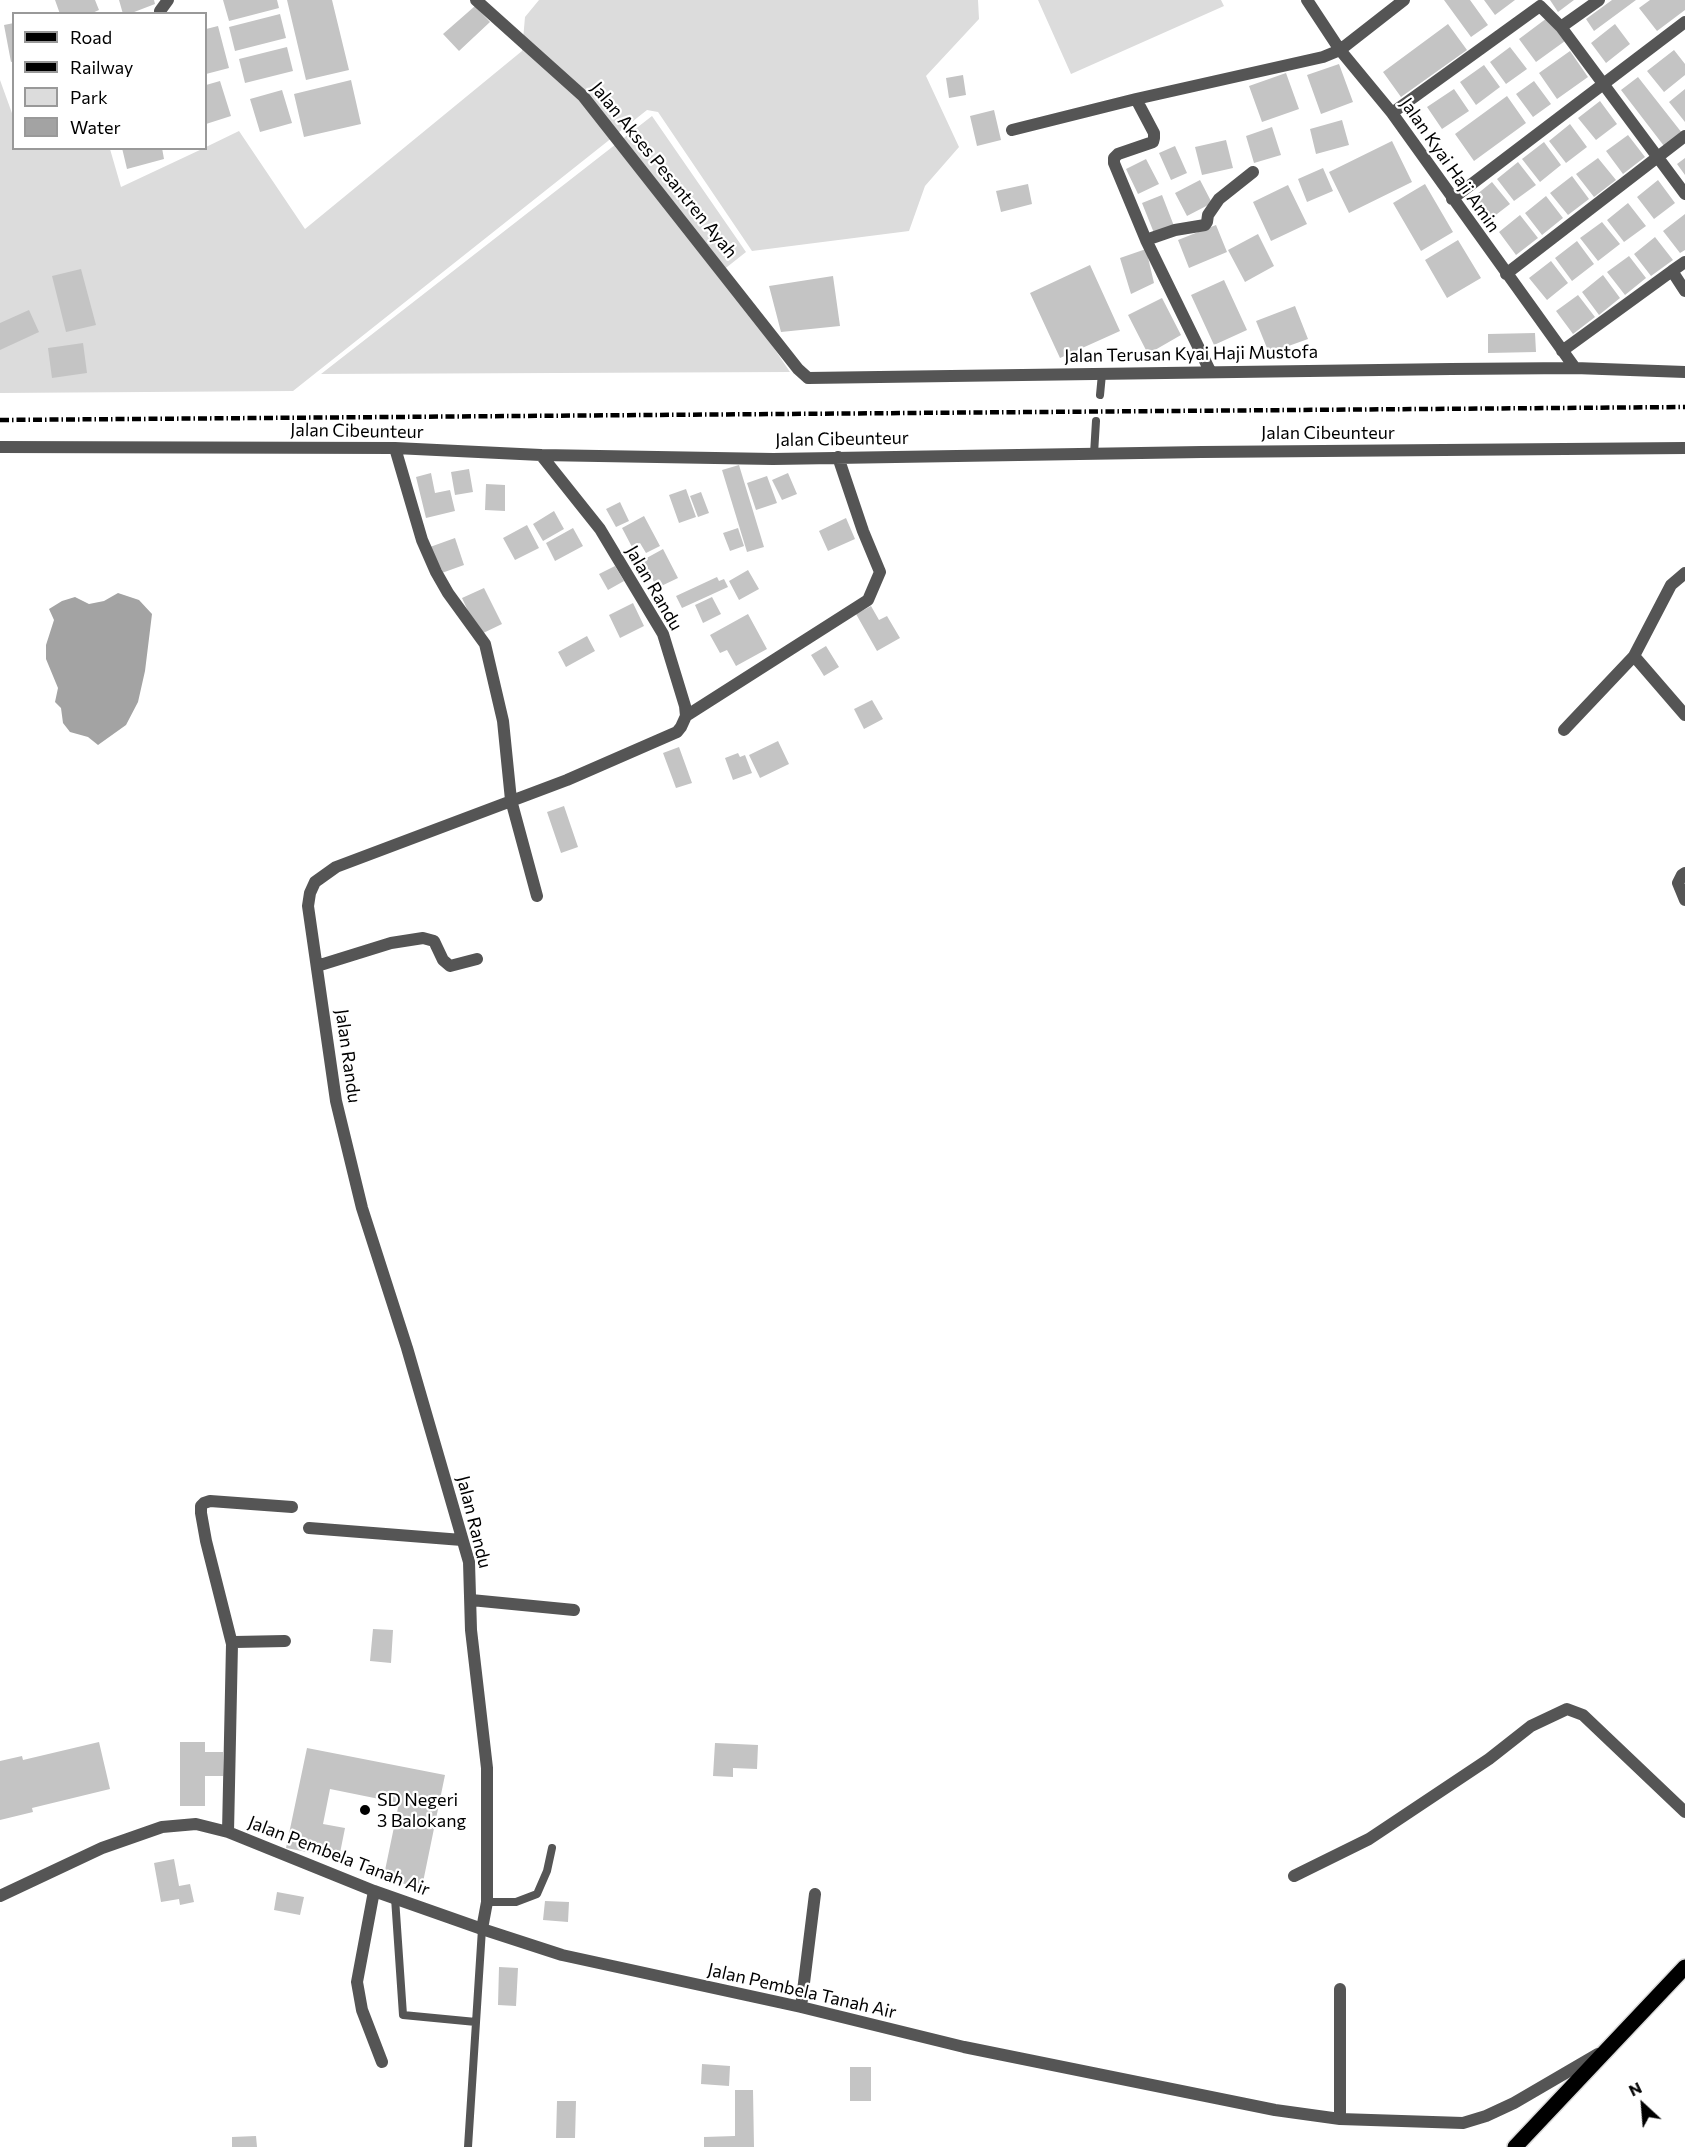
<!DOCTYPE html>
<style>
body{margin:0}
#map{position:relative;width:1685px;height:2147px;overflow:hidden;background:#fff;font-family:Commissioner,sans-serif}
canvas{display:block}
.legend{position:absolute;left:12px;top:12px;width:195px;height:138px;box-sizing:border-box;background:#fff;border:2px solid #999;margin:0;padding:8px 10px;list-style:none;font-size:18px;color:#000}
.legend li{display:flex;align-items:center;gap:12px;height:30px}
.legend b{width:30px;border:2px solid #999}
.north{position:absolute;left:1613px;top:2075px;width:60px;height:60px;-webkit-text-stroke:4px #fff;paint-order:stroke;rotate:334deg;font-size:16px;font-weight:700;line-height:24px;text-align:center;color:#000}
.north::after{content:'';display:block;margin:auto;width:21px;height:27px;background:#000;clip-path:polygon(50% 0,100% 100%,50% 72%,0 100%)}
</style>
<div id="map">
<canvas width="1685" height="2147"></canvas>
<ul class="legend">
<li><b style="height:8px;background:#000"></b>Road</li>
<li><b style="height:8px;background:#000"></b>Railway</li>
<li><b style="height:16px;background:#dcdcdc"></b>Park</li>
<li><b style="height:16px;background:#a3a3a3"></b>Water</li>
</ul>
<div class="north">N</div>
</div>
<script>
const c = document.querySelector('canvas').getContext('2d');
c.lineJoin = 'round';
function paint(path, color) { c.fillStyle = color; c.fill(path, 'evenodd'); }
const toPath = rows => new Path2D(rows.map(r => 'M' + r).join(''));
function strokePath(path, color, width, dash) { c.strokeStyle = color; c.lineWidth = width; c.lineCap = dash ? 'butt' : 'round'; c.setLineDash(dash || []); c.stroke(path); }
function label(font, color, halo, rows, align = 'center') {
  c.font = font + ' Commissioner,sans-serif'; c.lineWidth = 4.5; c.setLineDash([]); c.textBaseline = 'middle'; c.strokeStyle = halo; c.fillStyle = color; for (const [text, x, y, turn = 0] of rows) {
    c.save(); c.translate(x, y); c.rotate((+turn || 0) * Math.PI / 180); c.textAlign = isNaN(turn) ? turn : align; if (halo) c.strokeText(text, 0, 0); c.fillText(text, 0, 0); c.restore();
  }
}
paint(toPath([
 [539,0,978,0,979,19,926,76,959,147,925,186,909,231,752,251,658,112,647,110,293,391,0,393,0,80,13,116,14,148,110,149,121,187,202,149,206,148,206,147,239,131,305,229,522,51,525,17],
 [1038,0,1221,0,1224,6,1071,74],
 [652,116,746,252,722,271,790,372,321,374]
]), '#dcdcdc');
paint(toPath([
 [118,593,139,600,152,614,145,671,138,702,126,725,98,745,88,737,70,732,63,723,61,708,55,702,58,688,46,659,46,645,54,620,49,609,62,601,75,597,89,604,104,601]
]), '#a3a3a3');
paint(toPath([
 [55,0,95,0,99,10,90,14,60,14],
 [119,0,154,0,155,4,129,14,123,14],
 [223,0,277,0,279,8,229,21],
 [287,0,332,0,349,70,306,80],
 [1444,0,1470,0,1488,25,1471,37],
 [1484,0,1515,0,1495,15],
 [1550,0,1574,0,1558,12],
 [1612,0,1636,0,1594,31,1586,19],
 [1650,0,1685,0,1685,10,1657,31,1639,8],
 [475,6,490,22,459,51,443,34],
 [280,14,286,38,235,51,229,27],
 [1547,18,1565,41,1536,62,1519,39],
 [14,23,14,61,11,62,4,25],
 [1448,24,1467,50,1401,97,1383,72],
 [1615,24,1630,44,1606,63,1591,43],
 [218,26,229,68,206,74,206,29],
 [287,47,293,71,245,83,239,59],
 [1510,47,1527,69,1506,84,1490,62],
 [1674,50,1685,64,1685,75,1664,92,1647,71],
 [1570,51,1588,77,1557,99,1539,73],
 [1339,64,1353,102,1321,114,1307,75],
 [1484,65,1500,87,1476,105,1460,82],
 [1286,73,1299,109,1262,122,1249,86],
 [963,75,966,95,949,98,946,78],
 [1638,77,1682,133,1664,146,1621,90],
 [351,80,361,124,304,137,294,94],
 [220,81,231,116,206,124,206,85],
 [1534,81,1551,104,1533,117,1516,94],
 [1454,89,1469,111,1442,129,1427,107],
 [1685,89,1685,122,1669,102],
 [282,90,292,123,260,132,250,99],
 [1507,96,1526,123,1474,161,1455,134],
 [1600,101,1617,124,1596,140,1578,118],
 [994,110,1001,140,977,146,970,116],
 [1342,120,1349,145,1316,154,1310,129],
 [1570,124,1587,147,1566,163,1549,141],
 [1272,127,1281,155,1254,163,1246,136],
 [1628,135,1645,157,1623,174,1606,151],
 [1226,140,1233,168,1202,175,1195,147],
 [1392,141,1412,182,1349,213,1329,172],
 [1544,142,1561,165,1540,182,1522,159],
 [1175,146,1187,173,1171,180,1159,153],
 [122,148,162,148,164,159,127,169],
 [1598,158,1616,180,1594,197,1576,174],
 [1685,158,1685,175,1677,164],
 [1146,159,1159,184,1138,194,1126,169],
 [1518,162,1536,185,1514,201,1497,179],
 [1323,168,1333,191,1307,202,1298,179],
 [1572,176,1589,199,1568,215,1550,193],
 [1200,180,1212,203,1187,216,1175,193],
 [1658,180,1675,203,1654,219,1637,197],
 [1492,182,1510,204,1488,221,1471,199],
 [1028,184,1032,204,1001,212,996,191],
 [1425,184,1453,232,1421,251,1393,203],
 [1288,185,1307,224,1271,241,1253,202],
 [1162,195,1174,226,1154,233,1142,203],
 [1546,196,1563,218,1542,235,1525,213],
 [1628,203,1646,226,1624,242,1607,220],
 [1685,214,1685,250,1680,253,1663,231],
 [1520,215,1538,238,1516,255,1499,232],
 [1602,222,1620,244,1598,261,1580,238],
 [1216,225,1227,252,1189,268,1178,240],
 [1258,234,1274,266,1245,282,1228,250],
 [1655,237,1673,260,1651,276,1634,254],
 [1458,240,1481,278,1447,298,1425,260],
 [1577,241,1594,264,1572,281,1555,258],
 [1146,249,1154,283,1131,294,1120,258],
 [1629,256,1646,278,1625,295,1607,272],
 [1551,261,1568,283,1547,300,1529,278],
 [1090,265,1120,331,1060,358,1030,293],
 [81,269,96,325,66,332,52,276],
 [1603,275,1620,298,1599,315,1582,292],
 [833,276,840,326,781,332,769,286],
 [1224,280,1247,330,1214,345,1191,295],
 [1578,295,1595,317,1573,334,1556,311],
 [1162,298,1181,335,1148,354,1128,315],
 [1295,306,1308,339,1269,353,1256,321],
 [29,310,39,332,0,350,0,323],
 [1535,333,1536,352,1488,353,1488,334],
 [83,343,87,373,52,378,48,348],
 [739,465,764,547,747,552,722,470],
 [469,469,473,492,455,495,451,472],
 [431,473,435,493,450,490,455,511,426,518,416,477],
 [788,473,797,494,782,500,772,480],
 [767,476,777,503,756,510,747,483],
 [486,484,505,485,505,511,485,510],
 [686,489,696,517,679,523,669,495],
 [701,492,709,513,698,517,690,496],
 [620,502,629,521,616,527,606,509],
 [554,511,564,529,543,541,533,524],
 [644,516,660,546,646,553,640,543,632,547,622,528],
 [846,518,855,539,828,551,819,531],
 [527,525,539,548,515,560,503,538],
 [573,528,583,546,555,561,546,543],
 [738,528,744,546,730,551,723,533],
 [455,538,464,565,439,574,430,547],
 [663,549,678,578,657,588,643,560],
 [615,566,624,581,608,590,599,574],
 [748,570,759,589,739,600,729,581],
 [717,577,719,581,724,579,728,587,682,608,676,596],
 [484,588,502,624,479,635,462,598],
 [712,597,721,614,703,623,695,605],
 [633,603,644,626,620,638,609,615],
 [871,606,879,620,887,616,900,638,877,651,856,614],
 [748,614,767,649,736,666,727,650,720,653,710,635],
 [587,636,595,651,566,667,558,652],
 [826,646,839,667,824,676,811,655],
 [872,700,883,719,864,729,854,709],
 [778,741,789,764,760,778,749,755],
 [679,747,692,783,676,788,663,753],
 [738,753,740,757,745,755,752,773,733,780,725,758],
 [564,806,578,847,561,853,547,812],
 [373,1629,393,1630,391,1663,370,1661],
 [99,1742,110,1789,32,1808,33,1812,0,1820,0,1761,22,1756,23,1760],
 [180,1742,205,1742,205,1752,223,1752,223,1776,205,1776,205,1806,180,1806],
 [715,1743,758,1745,757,1769,733,1768,733,1777,713,1776],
 [307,1748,445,1775,422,1887,383,1880,399,1803,330,1789,323,1824,345,1828,339,1858,286,1848],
 [174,1859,179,1886,190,1884,194,1902,180,1905,179,1899,161,1902,154,1863],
 [277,1892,304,1897,300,1915,274,1910],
 [545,1901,569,1902,568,1922,543,1920],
 [499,1967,518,1968,516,2006,498,2005],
 [702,2064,730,2066,729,2086,701,2084],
 [850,2067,871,2067,871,2101,850,2101],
 [735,2090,753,2090,754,2147,704,2147,704,2137,735,2136],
 [557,2101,576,2101,575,2138,556,2138],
 [256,2136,257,2147,232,2147,232,2137]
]), '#c4c4c4');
const primary = toPath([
 [1515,2147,1685,1967]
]);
strokePath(primary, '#dbdbdb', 18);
strokePath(toPath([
 [1100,395,1102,374],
 [1094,454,1096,421],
 [395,1898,403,2015,476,2022],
 [487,1902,516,1902,537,1894,547,1871,552,1848],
 [468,2147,482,1929]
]), '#555', 8);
strokePath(toPath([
 [476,0,583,96,798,369,808,378,1451,369,1575,368,1685,372],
 [1307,0,1340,50,1392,113,1575,368],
 [161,14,160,11,168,0],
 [1561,27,1599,0],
 [1136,99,1154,133,1154,138,1153,142,1118,154,1114,158,1114,163,1146,240,1210,371],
 [1392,113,1540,6,1561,27,1685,194],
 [1012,130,1136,99,1323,57,1340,50,1404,0],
 [1452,199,1685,22],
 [1146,240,1175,230,1205,225,1207,222,1208,215,1219,199,1253,172],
 [1685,262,1672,271,1685,291],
 [1506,274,1685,136],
 [1562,351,1672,271],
 [0,447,395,448,541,455,773,459,1202,452,1685,448],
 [395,448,422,540,436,572,448,593,485,644,503,721,511,800,537,896],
 [1685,573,1671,585,1634,656,1685,715],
 [686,716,868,600,880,572,863,531,838,457],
 [1564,730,1634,656],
 [1685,873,1682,875,1678,883,1685,900],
 [317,966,391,943,423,938,434,941,443,960,450,966,477,959],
 [309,1528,462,1540],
 [471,1600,574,1610],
 [232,1644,206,1541,201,1513,201,1506,204,1503,210,1501,292,1507],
 [228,1832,232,1644,235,1642,285,1641],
 [1294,1876,1369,1839,1489,1759,1531,1726,1567,1709,1583,1715,1685,1812],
 [374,1891,357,1982,362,2010,382,2062],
 [0,1896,102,1848,162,1827,196,1824,228,1832,374,1891,482,1929,562,1955,801,2007,964,2047,1275,2110,1340,2119,1463,2123,1486,2116,1514,2103,1598,2054],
 [482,1929,487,1902,487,1768,471,1630,469,1562,407,1348,362,1208,336,1101,308,906,310,893,315,882,336,867,567,780,677,732,681,727,686,716,685,706,663,634,600,529,541,455],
 [801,2007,815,1894],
 [1340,2119,1340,1989]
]), '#555', 12);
strokePath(primary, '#000', 15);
strokePath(toPath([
 [0,420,1685,407]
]), '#000', 4.5, [9, 3, 1.5, 3]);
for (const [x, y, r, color] of [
 [365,1810,6,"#000"]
]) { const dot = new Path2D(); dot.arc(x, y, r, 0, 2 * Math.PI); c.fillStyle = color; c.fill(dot); strokePath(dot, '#fff', 2); }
label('18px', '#000', '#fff', [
 ["Jalan Kyai Haji Amin",1450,165,55],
 ["Jalan Akses Pesantren Ayah",664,170,51],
 ["Jalan Terusan Kyai Haji Mustofa",1191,354,-1],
 ["Jalan Cibeunteur",357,431,1],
 ["Jalan Cibeunteur",1328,433],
 ["Jalan Cibeunteur",842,439,-1],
 ["Jalan Randu",654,588,60],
 ["Jalan Randu",348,1056,82],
 ["Jalan Randu",474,1522,76],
 ["Jalan Pembela Tanah Air",339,1856,21],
 ["Jalan Pembela Tanah Air",802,1991,13]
]);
label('18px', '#000', '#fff', [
 ["SD Negeri",377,1800],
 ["3 Balokang",377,1821]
], 'left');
</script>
